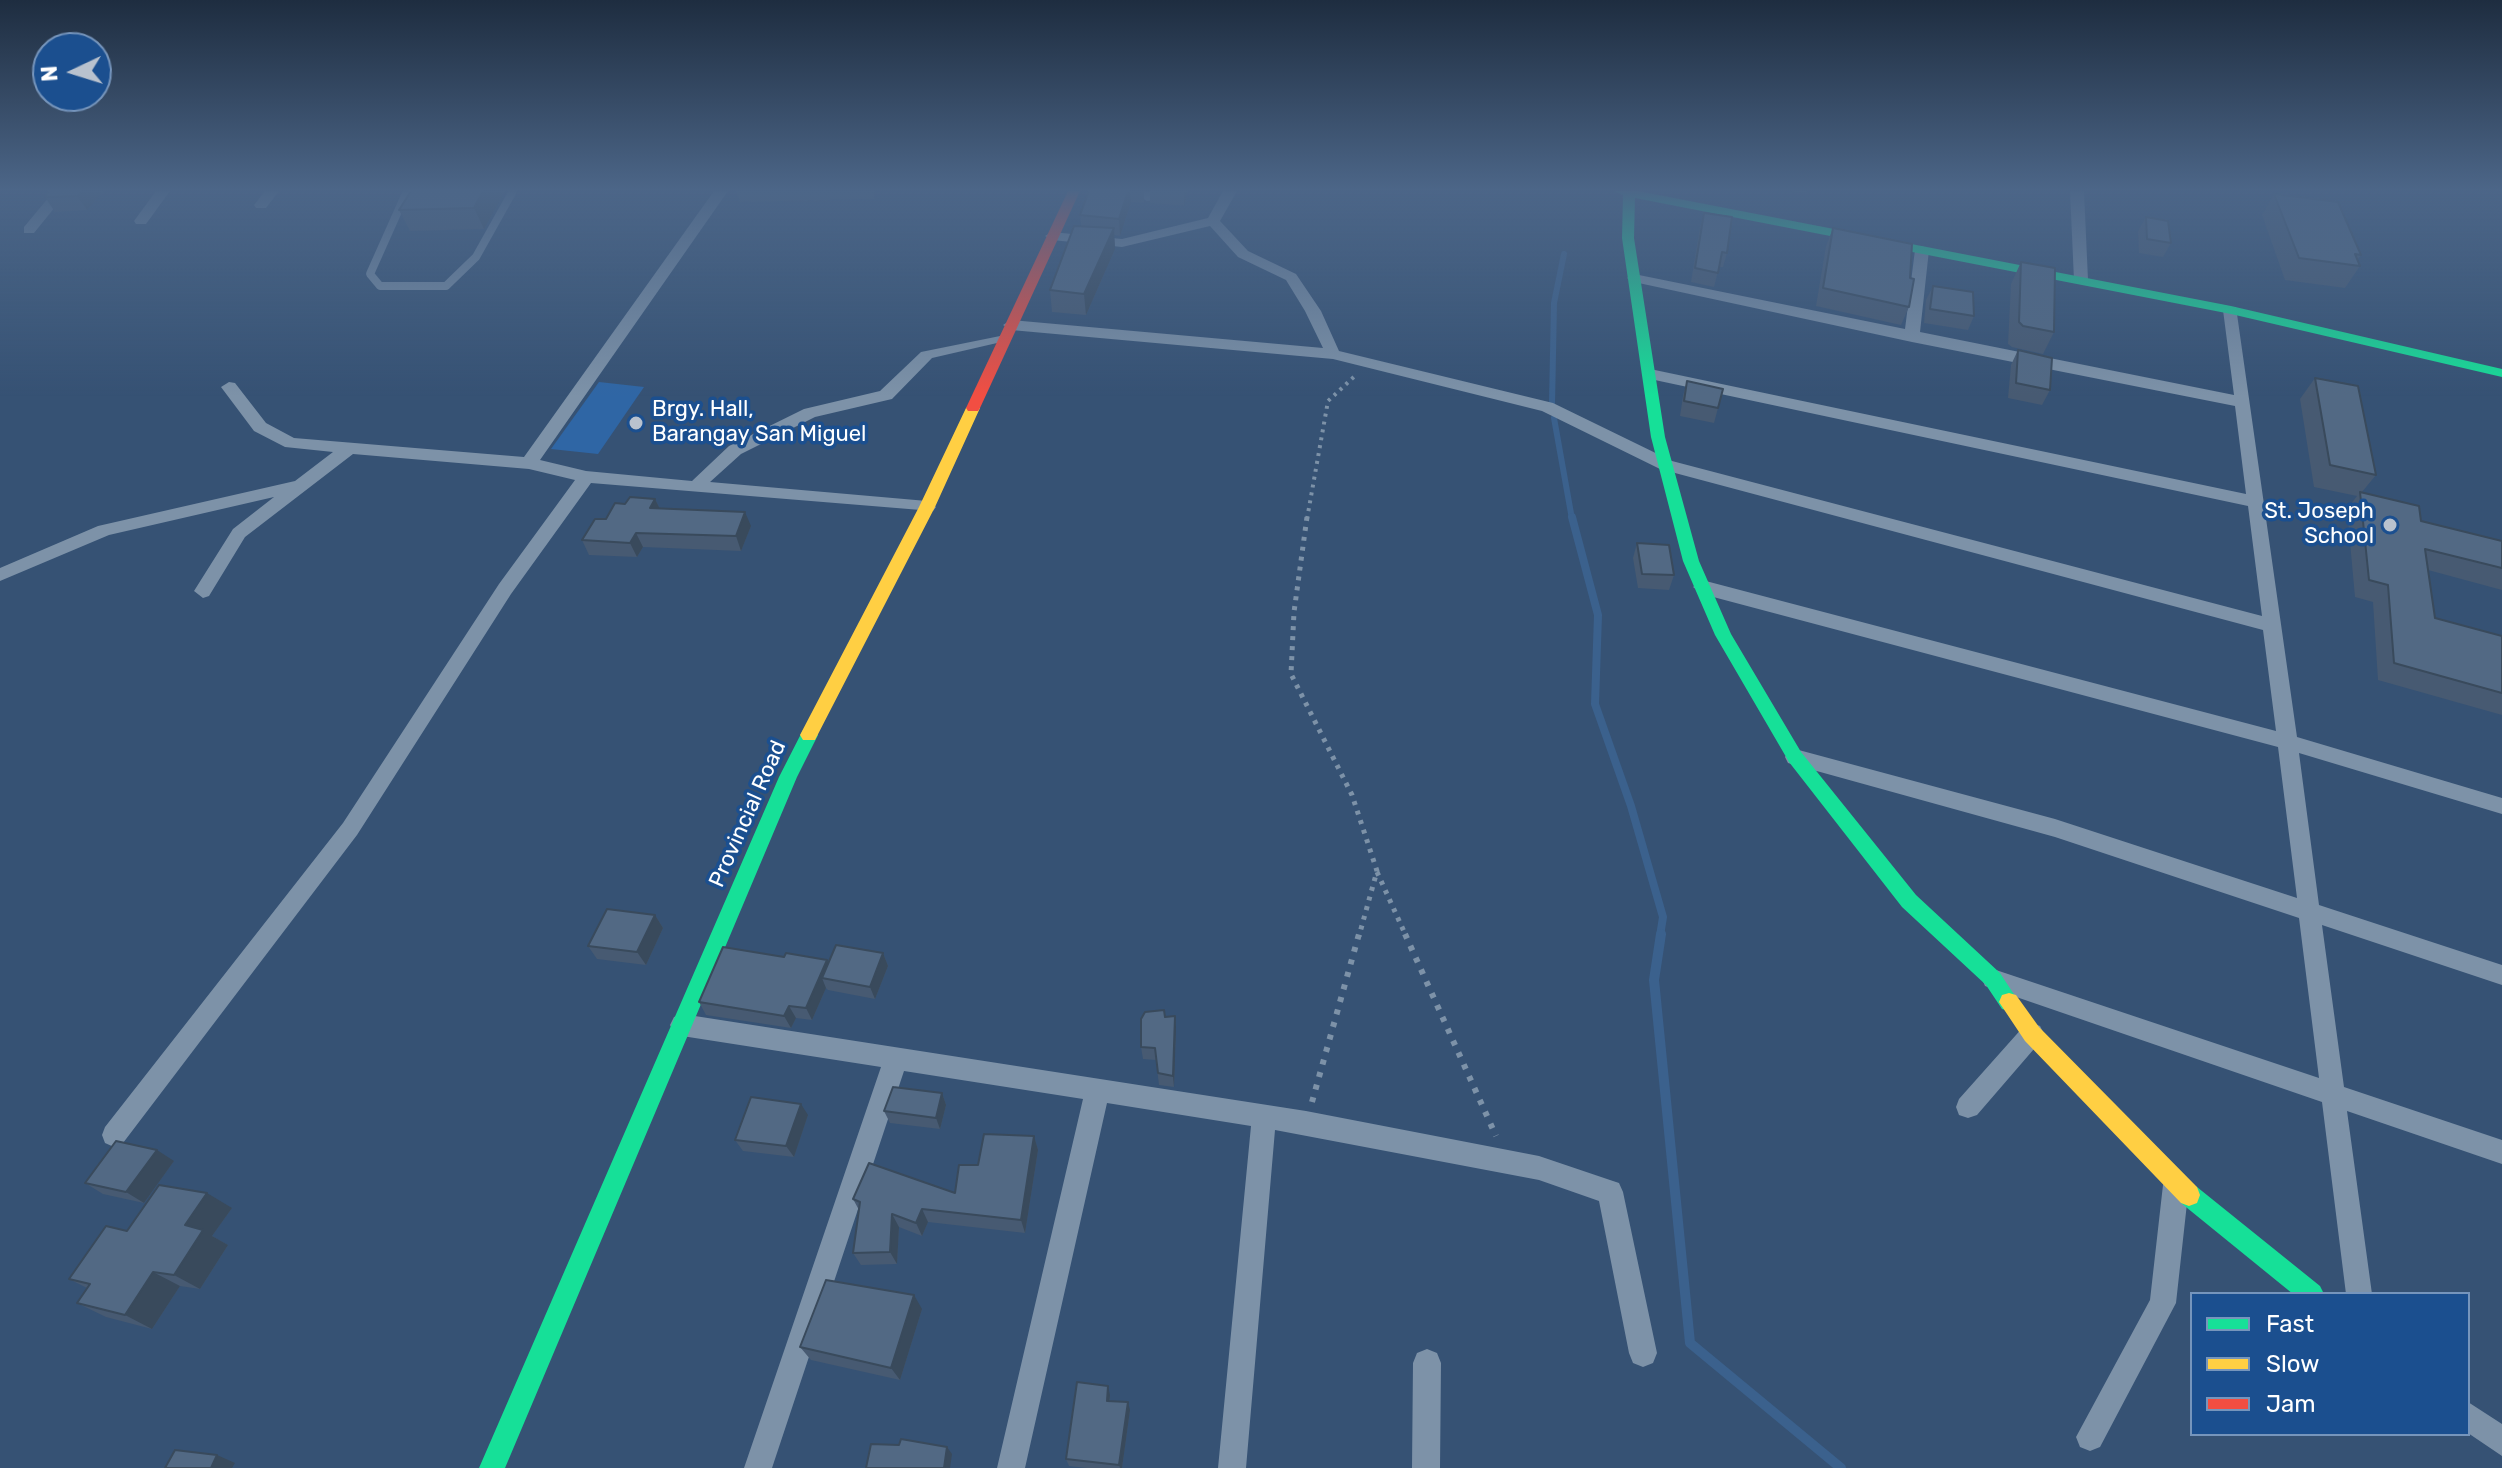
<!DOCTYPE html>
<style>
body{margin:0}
#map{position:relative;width:2502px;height:1468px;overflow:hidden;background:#365274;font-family:Rubik,sans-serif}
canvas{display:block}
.legend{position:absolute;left:2190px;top:1292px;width:280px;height:144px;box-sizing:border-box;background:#1b4f8f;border:2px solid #7695bc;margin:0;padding:10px 14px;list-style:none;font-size:24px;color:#fff}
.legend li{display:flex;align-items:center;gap:16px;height:40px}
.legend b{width:40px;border:2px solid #7695bc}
.north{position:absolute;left:32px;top:32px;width:80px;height:80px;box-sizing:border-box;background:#1b4f8f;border:2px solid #7695bc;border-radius:50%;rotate:266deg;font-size:22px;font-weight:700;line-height:32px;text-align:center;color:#fff}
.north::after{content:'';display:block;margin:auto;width:28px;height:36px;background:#b9c2ce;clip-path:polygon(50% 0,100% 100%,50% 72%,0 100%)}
</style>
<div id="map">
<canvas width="2502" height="1468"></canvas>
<ul class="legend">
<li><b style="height:10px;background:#16e098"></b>Fast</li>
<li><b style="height:10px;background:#ffcf43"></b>Slow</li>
<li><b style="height:10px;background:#f24e42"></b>Jam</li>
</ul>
<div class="north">N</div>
</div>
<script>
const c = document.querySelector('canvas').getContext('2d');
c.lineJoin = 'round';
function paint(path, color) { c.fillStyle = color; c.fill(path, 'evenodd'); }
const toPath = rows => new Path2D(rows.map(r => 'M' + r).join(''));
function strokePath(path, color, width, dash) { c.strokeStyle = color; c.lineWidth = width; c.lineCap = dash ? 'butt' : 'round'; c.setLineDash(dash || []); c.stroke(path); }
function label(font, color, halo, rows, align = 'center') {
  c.font = font + ' Rubik,sans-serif'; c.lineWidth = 7; c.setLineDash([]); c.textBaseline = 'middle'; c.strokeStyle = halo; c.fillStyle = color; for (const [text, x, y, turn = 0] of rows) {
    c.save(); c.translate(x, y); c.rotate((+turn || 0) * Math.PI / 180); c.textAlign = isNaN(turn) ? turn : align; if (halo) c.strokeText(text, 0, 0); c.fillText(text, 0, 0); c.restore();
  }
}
paint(toPath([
 [599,382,644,387,598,454,551,449]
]), '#2f66a5');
strokePath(toPath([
 [1552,404,1554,303,1564,254],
 [1554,418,1572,519]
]), '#3b618d', 6);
strokePath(toPath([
 [1572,517,1598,615,1595,704,1631,806,1663,917,1660,936]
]), '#3b618d', 8);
strokePath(toPath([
 [1661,934,1654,980,1690,1343,1841,1468]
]), '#3b618d', 10);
strokePath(toPath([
 [1307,519,1328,401,1356,375]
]), '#7d92a8', 4, [3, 5]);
strokePath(toPath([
 [1307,517,1294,612,1291,674,1352,795,1377,871,1359,936],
 [1377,872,1406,936]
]), '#7d92a8', 5, [4, 6]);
strokePath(toPath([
 [1405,934,1496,1136],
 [1312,1102,1359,934]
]), '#7d92a8', 6, [5, 8]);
strokePath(toPath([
 [407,191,370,274,380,286,446,286,476,257,513,191]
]), '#7d92a8', 8);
paint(toPath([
 [54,191,68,191,34,233,24,233,24,227,54,191],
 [156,191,170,191,146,224,136,224,134,221,156,191],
 [265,191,279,191,266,208,256,208,254,205,265,191],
 [714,191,728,191,540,460,586,471,692,481,729,446,804,409,880,391,921,352,1010,334,1010,340,932,358,892,399,815,417,741,454,710,482,927,501,936,507,933,511,591,483,511,594,357,835,123,1143,114,1147,105,1143,102,1135,105,1127,343,823,499,584,575,480,529,469,353,454,245,537,209,596,203,598,194,591,233,529,274,497,109,535,0,581,0,568,98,526,295,481,333,452,285,447,254,431,221,387,229,382,235,383,266,423,294,438,524,457,714,191],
 [1142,191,1156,191,1152,200,1147,201,1140,197,1142,191],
 [1223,191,1237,191,1220,221,1248,251,1296,274,1321,311,1339,351,1553,403,1672,461,2262,616,2248,506,1650,379,1642,374,1650,369,2246,494,2235,406,1912,342,1634,282,1627,278,1634,274,1905,329,1915,250,1922,246,1929,250,1920,332,2234,395,2223,310,2226,307,2236,307,2297,737,2502,798,2502,814,2299,753,2319,905,2502,965,2502,985,2322,925,2344,1087,2502,1140,2502,1164,2347,1111,2372,1294,2346,1294,2322,1102,1993,989,1985,986,1982,979,1985,972,1993,969,2319,1078,2299,918,2055,837,1795,765,1788,763,1785,757,1788,751,1795,749,2055,819,2297,898,2278,747,1702,594,1693,587,1702,580,2276,731,2263,630,1660,469,1542,411,1333,359,1011,330,1003,325,1011,320,1323,348,1305,311,1286,280,1238,257,1210,226,1122,247,1052,240,1045,236,1052,232,1122,239,1208,218,1223,191],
 [2070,191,2084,191,2088,280,2081,284,2074,280,2070,191],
 [682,1014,1306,1111,1539,1156,1610,1180,1619,1183,1623,1192,1657,1353,1653,1363,1643,1367,1633,1363,1629,1353,1599,1201,1539,1180,1275,1130,1246,1468,1218,1468,1251,1126,1107,1103,1025,1468,997,1468,1083,1099,904,1071,772,1468,744,1468,881,1067,682,1036,674,1033,670,1025,674,1017,682,1014],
 [2032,1023,2040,1026,2044,1034,2040,1042,1977,1115,1968,1118,1959,1115,1956,1107,1959,1099,2024,1026,2032,1023],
 [2176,1173,2185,1176,2189,1185,2176,1303,2100,1447,2090,1451,2080,1447,2076,1437,2150,1300,2163,1185,2167,1176,2176,1173],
 [1427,1349,1437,1353,1441,1363,1440,1468,1412,1468,1413,1363,1417,1353,1427,1349],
 [2468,1402,2502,1424,2502,1456,2468,1433,2468,1402]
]), '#7d92a8');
paint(toPath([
 [1614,191,1638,191,2231,306,2502,369,2502,377,2231,314,1635,198,1634,238,1665,437,1699,561,1731,634,1801,752,1916,895,2000,973,2019,1002,2016,1009,2009,1011,2002,1009,1986,985,1902,907,1789,762,1715,635,1683,561,1651,437,1622,238,1623,195,1614,191],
 [809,728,815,730,818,735,797,777,505,1468,479,1468,779,777,803,730,809,728],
 [2189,1184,2197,1187,2320,1286,2324,1294,2293,1294,2181,1203,2178,1195,2181,1187,2189,1184]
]), '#16e098');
paint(toPath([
 [973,403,980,408,935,507,815,740,803,740,800,735,919,507,966,408,973,403],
 [2009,993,2016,995,2039,1027,2197,1187,2200,1195,2197,1203,2189,1206,2181,1203,2025,1041,1999,1002,2002,995,2009,993]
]), '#ffcf43');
paint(toPath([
 [1068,191,1080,191,980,408,978,411,968,411,966,408,1068,191]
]), '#f24e42');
paint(toPath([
 [49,191,103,191,87,210,55,212,45,197],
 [411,191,505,191,484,229,410,231,399,210],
 [736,191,875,191,874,199,740,202],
 [1089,191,1144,191,1144,203,1131,202,1120,236,1114,235,1115,249,1086,315,1052,312,1050,290,1081,226,1080,215],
 [1150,191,1188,191,1184,206,1150,203],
 [1790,191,1807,191,1806,193],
 [2274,194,2361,255,2357,260,2360,266,2345,288,2285,280,2262,215],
 [1704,213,1727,253,1723,267,1719,267,1714,287,1691,282,1700,227],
 [2146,217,2171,243,2163,257,2139,253,2138,231],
 [1833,228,1909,307,1901,325,1816,306,1826,246],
 [2021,262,2054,332,2043,354,2012,347,2008,344,2011,284],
 [1933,286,1974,316,1968,330,1924,323,1926,300],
 [2018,350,2050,390,2042,405,2008,398,2011,365],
 [2315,378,2376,475,2362,492,2421,521,2502,541,2502,590,2428,570,2435,618,2502,636,2502,715,2378,680,2373,602,2355,597,2347,509,2357,496,2314,487,2300,399],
 [1687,381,1718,408,1714,423,1680,416,1683,396],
 [655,499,660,509,751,526,741,551,643,547,637,557,589,555,582,540,606,519],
 [1637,543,1674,575,1669,590,1638,588,1633,558],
 [655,915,663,928,646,965,597,959,588,946],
 [883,953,888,966,875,999,828,990,826,988,812,1020,796,1018,791,1028,706,1015,699,1002,784,957,827,960,828,962],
 [1175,1016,1176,1028,1174,1087,1159,1085,1156,1060,1143,1059,1141,1047,1165,1017],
 [942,1093,946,1105,940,1129,890,1123,884,1111],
 [808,1115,794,1157,743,1151,735,1140],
 [1034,1136,1038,1150,1025,1233,928,1222,922,1236,899,1227,897,1264,861,1265,853,1253,859,1210,853,1199,955,1193,978,1165],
 [174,1161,144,1203,103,1194,85,1183],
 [232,1208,212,1236,228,1245,200,1289,180,1286,152,1329,106,1317,77,1303,87,1288,69,1279,127,1231],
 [922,1309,900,1380,811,1360,800,1347],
 [1110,1395,1110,1401,1130,1410,1122,1468,1087,1468,1069,1466,1066,1459]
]), '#475a72');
paint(toPath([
 [81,191,103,191,87,210,77,196],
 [483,191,505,191,484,229,474,208],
 [1128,191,1130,191,1131,202,1120,236,1119,219],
 [1184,191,1188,191,1184,206],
 [1114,228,1115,249,1086,315,1084,294],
 [655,499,662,513,650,508],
 [745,512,751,526,741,551,736,536],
 [636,533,643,547,637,557,630,543],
 [655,915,663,928,646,965,637,952],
 [883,953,888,966,875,999,870,987],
 [827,960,833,972,822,978,826,988,812,1020,806,1008],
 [789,1006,796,1018,791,1028,784,1016],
 [1175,1016,1176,1028,1174,1087,1173,1076],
 [942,1093,946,1105,940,1129,936,1118],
 [801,1104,808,1115,794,1157,786,1146],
 [1034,1136,1038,1150,1025,1233,1021,1220],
 [157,1150,174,1161,144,1203,126,1192],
 [207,1193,232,1208,212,1236,228,1245,200,1289,174,1275,185,1225],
 [922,1209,928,1222,922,1236,916,1223],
 [892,1214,899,1227,897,1264,890,1252],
 [153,1272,180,1286,152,1329,125,1315],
 [914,1295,922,1309,900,1380,891,1368],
 [1108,1386,1110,1395,1109,1409,1107,1401],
 [1128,1402,1130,1410,1122,1468,1120,1468,1119,1465],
 [947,1447,952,1454,950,1468,944,1468],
 [217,1455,235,1463,232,1468,211,1468]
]), '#394a5c');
const building = toPath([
 [49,191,81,191,77,196,45,197,49,191],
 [411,191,483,191,474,208,399,210,411,191],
 [1089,191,1128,191,1119,219,1080,215,1089,191],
 [2274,194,2338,202,2361,255,2355,254,2360,266,2299,258,2274,194],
 [1704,213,1732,217,1727,253,1722,252,1718,273,1695,268,1704,213],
 [2146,217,2168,221,2171,243,2147,239,2146,217],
 [1074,226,1114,228,1084,294,1050,290,1074,226],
 [1833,228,1912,244,1910,278,1914,279,1909,307,1823,288,1833,228],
 [2021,262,2055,268,2054,332,2023,326,2019,322,2021,262],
 [1933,286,1973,292,1974,316,1930,309,1933,286],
 [2018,350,2052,358,2050,390,2016,383,2018,350],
 [2315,378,2358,386,2376,475,2330,465,2315,378],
 [1687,381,1723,389,1718,408,1684,401,1687,381],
 [2360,492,2419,506,2421,521,2502,541,2502,568,2425,549,2435,618,2502,636,2502,693,2394,663,2388,585,2369,580,2360,492],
 [630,497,655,499,650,508,745,512,736,536,636,533,630,543,582,540,595,519,606,519,615,503,625,504,630,497],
 [1637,543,1669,545,1674,575,1642,574,1637,543],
 [607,909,655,915,637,952,588,946,607,909],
 [836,945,883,953,870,987,822,978,836,945],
 [723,947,784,957,786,953,827,960,806,1008,789,1006,784,1016,699,1002,723,947],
 [1164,1010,1165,1017,1175,1016,1173,1076,1158,1073,1155,1048,1141,1047,1141,1019,1145,1012,1164,1010],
 [893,1087,942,1093,936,1118,884,1111,893,1087],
 [751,1097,801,1104,786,1146,735,1140,751,1097],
 [984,1134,1034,1136,1021,1220,922,1209,916,1223,892,1214,890,1252,853,1253,860,1202,853,1199,869,1163,955,1193,959,1165,978,1165,984,1134],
 [116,1141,157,1150,126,1192,85,1183,116,1141],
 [159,1185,207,1193,185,1225,203,1230,174,1275,153,1272,125,1315,77,1303,90,1284,69,1279,106,1226,127,1231,159,1185],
 [826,1280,914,1295,891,1368,800,1347,826,1280],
 [1077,1382,1108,1386,1107,1401,1128,1402,1119,1465,1066,1459,1077,1382],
 [901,1439,947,1447,944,1468,866,1468,871,1444,899,1445,901,1439],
 [175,1450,217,1455,211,1468,165,1468,175,1450]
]);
paint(building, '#526984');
strokePath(building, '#394a5c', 2);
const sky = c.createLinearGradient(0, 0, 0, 396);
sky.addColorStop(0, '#1e2d40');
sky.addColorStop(0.48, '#4c6688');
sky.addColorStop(1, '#4c668800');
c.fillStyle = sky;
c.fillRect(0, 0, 2502, 396);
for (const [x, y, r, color] of [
 [636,423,8,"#b9c2ce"],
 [2390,525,8,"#b9c2ce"]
]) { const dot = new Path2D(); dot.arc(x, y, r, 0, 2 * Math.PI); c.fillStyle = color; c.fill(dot); strokePath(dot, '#1b4f8f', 3); }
label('22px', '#fff', '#1b4f8f', [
 ["Brgy. Hall,",652,410],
 ["Barangay San Miguel",652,435],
 ["St. Joseph",2374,512,"right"],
 ["School",2374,537,"right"]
], 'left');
label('22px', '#fff', '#1b4f8f', [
 ["Provincial Road",748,814,-66]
]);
</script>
